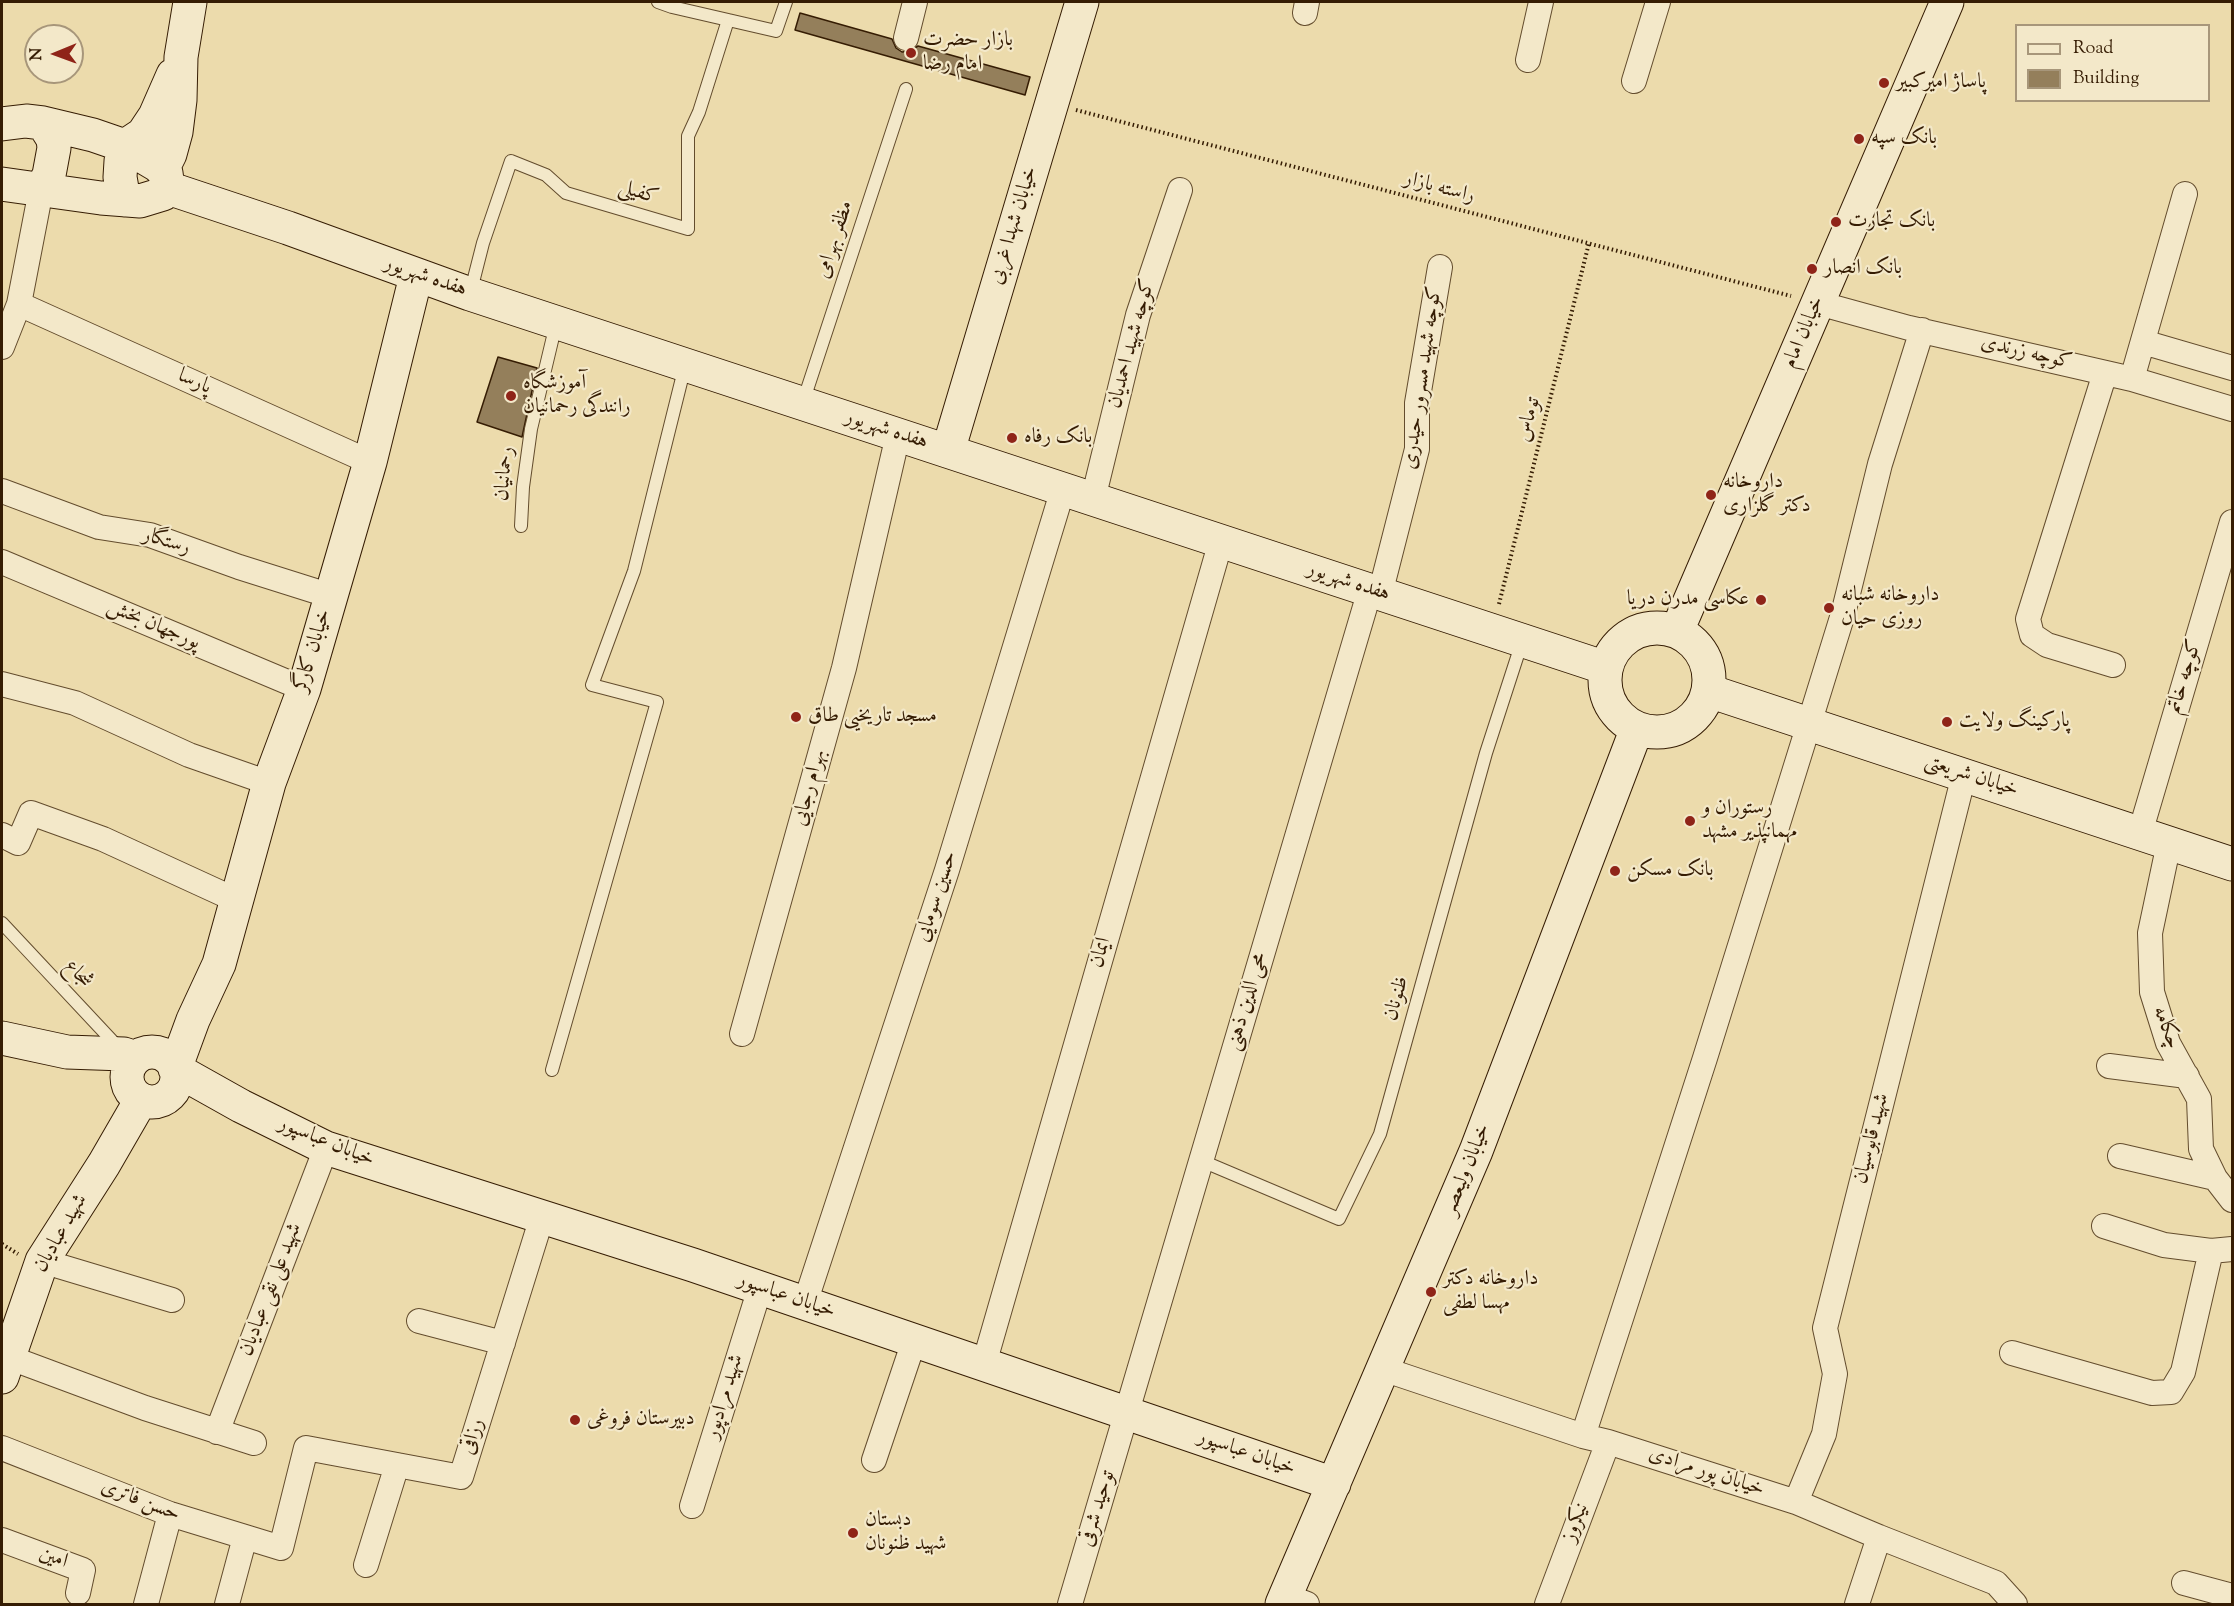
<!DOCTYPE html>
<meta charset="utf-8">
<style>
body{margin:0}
#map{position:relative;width:2234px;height:1606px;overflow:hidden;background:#ecdbac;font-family:"Sorts Mill Goudy",serif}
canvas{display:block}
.frame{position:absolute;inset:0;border:3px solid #351c03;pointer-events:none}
.legend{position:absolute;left:2015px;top:24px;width:195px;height:78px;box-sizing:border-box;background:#f3e8c9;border:2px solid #a7967a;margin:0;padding:8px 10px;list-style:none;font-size:18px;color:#351c03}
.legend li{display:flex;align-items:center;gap:12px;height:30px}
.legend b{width:30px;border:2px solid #a7967a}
.north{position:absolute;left:24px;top:24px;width:60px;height:60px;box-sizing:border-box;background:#f3e8c9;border:2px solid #a7967a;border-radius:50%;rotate:269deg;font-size:16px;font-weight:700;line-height:24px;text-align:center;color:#351c03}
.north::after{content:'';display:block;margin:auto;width:21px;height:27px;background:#8f2418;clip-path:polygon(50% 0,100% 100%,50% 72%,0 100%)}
</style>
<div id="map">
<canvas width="2234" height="1606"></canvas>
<div class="frame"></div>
<ul class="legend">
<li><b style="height:8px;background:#f3e8c9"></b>Road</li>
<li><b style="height:16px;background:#947f5b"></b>Building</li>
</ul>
<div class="north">N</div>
</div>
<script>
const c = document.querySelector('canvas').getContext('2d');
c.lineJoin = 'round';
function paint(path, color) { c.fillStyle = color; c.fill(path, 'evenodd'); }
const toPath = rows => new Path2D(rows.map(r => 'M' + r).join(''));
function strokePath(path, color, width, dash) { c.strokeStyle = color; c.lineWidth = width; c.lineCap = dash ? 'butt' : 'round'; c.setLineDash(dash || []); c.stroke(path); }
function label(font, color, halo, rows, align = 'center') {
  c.font = font + ' "Sorts Mill Goudy",Amiri,serif'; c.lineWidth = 4.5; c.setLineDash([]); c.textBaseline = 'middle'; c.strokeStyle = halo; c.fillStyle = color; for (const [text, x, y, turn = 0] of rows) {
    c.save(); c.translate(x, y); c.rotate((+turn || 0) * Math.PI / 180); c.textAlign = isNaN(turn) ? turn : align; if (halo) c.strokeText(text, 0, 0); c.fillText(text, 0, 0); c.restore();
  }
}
const building = toPath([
 [800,13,892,39,896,48,902,52,910,51,918,46,1030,77,1025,95,795,30,800,13],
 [498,357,537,368,522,437,477,422,498,357]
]);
paint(building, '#947f5b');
strokePath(building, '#351c03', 1.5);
const lane = toPath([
 [658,2,672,7,776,31,786,2],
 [470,294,483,243,511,161,546,175,566,193,688,229,688,136,699,112,728,20],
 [803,402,906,89],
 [521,526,523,487,531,429,556,324],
 [2,923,118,1047],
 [552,1070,657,702,592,685,634,571,685,366],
 [1202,1161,1339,1219,1380,1134,1486,753,1522,642]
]);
const street = toPath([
 [1305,13,1307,2],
 [906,38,915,2],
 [1528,60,1541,2],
 [1634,81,1658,2],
 [1818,303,1909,328,2132,379,2232,409],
 [19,304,370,462],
 [2143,342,2232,368],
 [2,347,19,304,41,190],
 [2105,373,2028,619,2032,635,2047,645,2113,665],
 [2132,379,2185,194],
 [2,491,99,527,150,535,239,567,331,596],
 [1093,499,1138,315,1180,190],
 [2,562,304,689],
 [1380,594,1417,449,1417,403,1440,267],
 [2,684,75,703,189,755,269,783],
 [2140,833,2232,522],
 [2,835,18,843,31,813,103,839,236,900],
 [2169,843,2150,933,2152,992,2168,1043,2199,1099,2201,1149,2215,1178,2232,1200],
 [742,1034,844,668,898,435],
 [2109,1066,2187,1076],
 [2120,1156,2215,1178],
 [2104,1226,2164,1245,2211,1251,2232,1249],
 [42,1261,172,1300],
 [805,1303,947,870,1063,489],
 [419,1321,503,1343],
 [2012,1353,2152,1393,2171,1392,2183,1372,2211,1251],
 [8,1357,145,1408,254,1443],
 [984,1364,1221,541],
 [1383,1369,1583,1436,1608,1442,1796,1502,1879,1537,1996,1583,2015,1604],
 [217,1432,326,1148],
 [1583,1436,1705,1058,1809,724,1843,614,1880,464,1922,330],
 [2,1448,170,1514,281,1548,306,1448,461,1477,542,1217],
 [874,1460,914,1341],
 [1796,1502,1824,1434,1835,1374,1825,1328,1964,775],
 [692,1506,760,1288],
 [2,1540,83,1570,78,1593],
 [366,1565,397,1465],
 [2184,1583,2232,1596],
 [1286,1596,1307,1604],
 [146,1604,170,1514],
 [227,1604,245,1537],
 [1070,1604,1370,590],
 [1547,1604,1608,1442],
 [1857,1604,1879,1537]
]);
const secondary = toPath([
 [2,124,26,121,43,123,93,135,125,146,157,165,166,173,168,188,163,194,140,201,101,198,2,184],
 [162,170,170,154,176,132,180,100,181,57,190,2],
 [168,188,288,228,470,294,1606,668],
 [41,190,49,175,54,148,53,139,43,123],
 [124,200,120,177,121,161,125,146,143,134,155,116,173,75],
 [416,276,370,462,304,689,269,783,219,964,193,1020,175,1069,241,1106,326,1148,693,1265,1334,1484],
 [948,451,1082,2],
 '1605 680a52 52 0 1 1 104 0a52 52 0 1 1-104 0Z',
 [1677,631,1947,2],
 [1709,691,2232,864],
 [2,1038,67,1052,124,1054,136,1058],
 '127 1077a25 25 0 1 1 50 0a25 25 0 1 1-50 0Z',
 [2,1377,42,1261,104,1164,141,1100],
 [1282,1604,1476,1151,1637,728]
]);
strokePath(lane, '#634c2d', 14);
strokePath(street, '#634c2d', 26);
strokePath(secondary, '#351c03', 35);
strokePath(toPath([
 [1076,110,1791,296],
 [1499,604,1589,243],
 [2,1244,18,1254]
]), '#351c03', 4, [1.5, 3]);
strokePath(lane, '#f3e8c9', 12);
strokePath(street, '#f3e8c9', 24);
strokePath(secondary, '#f3e8c9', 33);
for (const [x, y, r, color] of [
 [911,53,6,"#8f2418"],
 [1884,83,6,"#8f2418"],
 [1859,139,6,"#8f2418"],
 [1836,222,6,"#8f2418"],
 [1812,269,6,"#8f2418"],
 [511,396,6,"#8f2418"],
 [1012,438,6,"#8f2418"],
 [1711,495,6,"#8f2418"],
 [1761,600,6,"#8f2418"],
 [1829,608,6,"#8f2418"],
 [796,717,6,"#8f2418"],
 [1947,722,6,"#8f2418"],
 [1690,821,6,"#8f2418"],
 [1615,871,6,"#8f2418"],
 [1431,1292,6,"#8f2418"],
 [575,1420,6,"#8f2418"],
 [853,1533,6,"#8f2418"]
]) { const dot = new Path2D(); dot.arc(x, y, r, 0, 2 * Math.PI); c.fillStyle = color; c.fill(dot); strokePath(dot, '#f3e8c9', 2); }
label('21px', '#351c03', '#f3e8c9', [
 ["بازار حضرت",923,41],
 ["امام رضا",923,65],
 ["پاساژ امیرکبیر",1896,83],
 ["بانک سپه",1871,139],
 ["بانک تجارت",1848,222],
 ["بانک انصار",1824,269],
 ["آموزشگاه",523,384],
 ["رانندگی رحمانیان",523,408],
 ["بانک رفاه",1024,438],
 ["داروخانه",1723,483],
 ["دکتر گلزاری",1723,507],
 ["داروخانه شبانه",1841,596],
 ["روزی حیان",1841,620],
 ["عکاسی مدرن دریا",1749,600,"right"],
 ["مسجد تاریخیی طاق",808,717],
 ["پارکینگ ولایت",1959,722],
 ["رستوران و",1702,809],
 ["مهمانپذیر مشهد",1702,833],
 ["بانک مسکن",1627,871],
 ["داروخانه دکتر",1443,1280],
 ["مهسا لطفی",1443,1304],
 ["دبیرستان فروغی",587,1420],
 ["دبستان",865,1521],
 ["شهید ظنونان",865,1545]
], 'left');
label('21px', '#351c03', '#f3e8c9', [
 ["راسته بازار",1439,189,15],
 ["کفیلی",638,194,17],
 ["خیابان شهدا غربی",1015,226,-73],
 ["مظفر بهرامی",836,240,-72],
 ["هفده شهریور",425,278,19],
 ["خیابان امام",1805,333,-67],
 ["کوچه شهید احمدیان",1133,344,-75],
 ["کوچه زرندی",2026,354,13],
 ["کوچه شهید مسرور حیدری",1424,378,-82],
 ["پارسا",194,383,24],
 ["توماس",1530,420,-76],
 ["هفده شهریور",886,431,18],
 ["رحمانیان",506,474,-84],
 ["رستگار",166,543,17],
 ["هفده شهریور",1348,583,18],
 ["پورجهان بخش",153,626,23],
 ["خیابان کارگر",314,651,-73],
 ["کوچه خاتم",2186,677,-73],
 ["خیابان شریعتی",1971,777,18],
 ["بهرام رجایی",811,788,-75],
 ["حسین سومایی",938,897,-72],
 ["ایمان",1102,953,-74],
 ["شجاع",77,975,47],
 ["ظنونان",1398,999,-74],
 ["محی الدین ذهنی",1248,1002,-74],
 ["چکامه",2165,1028,69],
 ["شهید قابوسیان",1873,1139,-76],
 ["خیابان عباسپور",326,1143,22],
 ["خیابان ولیعصر",1468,1170,-68],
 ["شهید عبادیان",62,1234,-60],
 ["شهید علی نقی عبادیان",272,1290,-69],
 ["خیابان عباسپور",786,1297,19],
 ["شهید مرادپور",726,1397,-73],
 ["رزاقی",474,1437,-73],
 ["خیابان عباسپور",1246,1454,19],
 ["خیابان پور مرادی",1706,1473,18],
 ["حسن فاتری",140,1502,21],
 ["توحید شرقی",1099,1509,-73],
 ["نیکروز",1577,1523,-70],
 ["امین",53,1559,20]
]);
</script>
